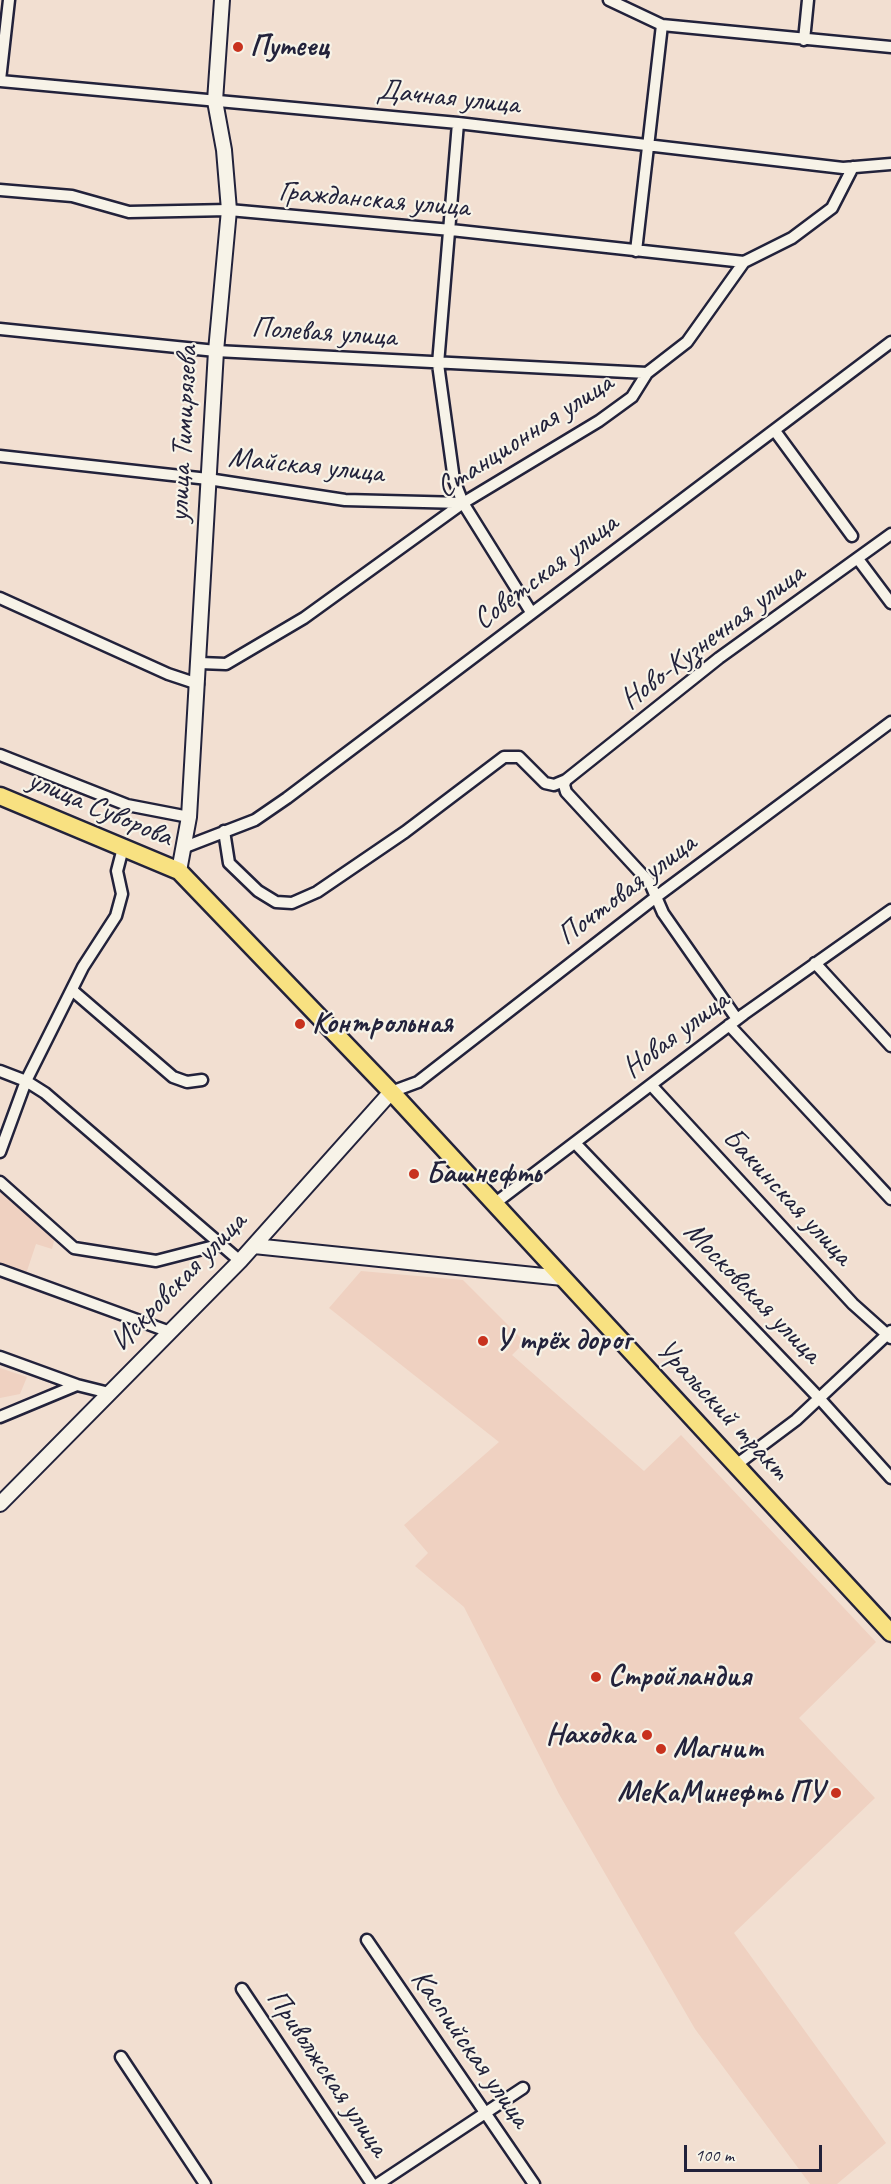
<!DOCTYPE html>
<meta charset="utf-8">
<style>
body{margin:0}
#map{position:relative;width:891px;height:2184px;overflow:hidden;background:#f2dfd1;font-family:Caveat,sans-serif}
canvas{display:block}
.scale{position:absolute;left:684px;top:2145px;width:138px;height:27px;box-sizing:border-box;border:3px solid #22223b;border-top:0;padding-left:8px;font-size:18px;line-height:21px;white-space:nowrap;color:#22223b;-webkit-text-stroke:4px #f7f3e8;paint-order:stroke}
</style>
<div id="map">
<canvas width="891" height="2184"></canvas>
<div class="scale">100 m</div>
</div>
<script>
const c = document.querySelector('canvas').getContext('2d');
c.lineJoin = 'round';
function paint(path, color) { c.fillStyle = color; c.fill(path, 'evenodd'); }
const toPath = rows => new Path2D(rows.map(r => 'M' + r).join(''));
function strokePath(path, color, width, dash) { c.strokeStyle = color; c.lineWidth = width; c.lineCap = dash ? 'butt' : 'round'; c.setLineDash(dash || []); c.stroke(path); }
function label(font, color, halo, rows, align = 'center') {
  c.font = font + ' Caveat,sans-serif'; c.lineWidth = 4.5; c.setLineDash([]); c.textBaseline = 'middle'; c.strokeStyle = halo; c.fillStyle = color; for (const [text, x, y, turn = 0] of rows) {
    c.save(); c.translate(x, y); c.rotate((+turn || 0) * Math.PI / 180); c.textAlign = isNaN(turn) ? turn : align; if (halo) c.strokeText(text, 0, 0); c.fillText(text, 0, 0); c.restore();
  }
}
paint(toPath([
 [0,1186,55,1237,52,1249,36,1244,26,1274,0,1264],
 [361,1271,463,1280,525,1342,512,1355,644,1471,681,1435,876,1642,799,1718,875,1798,734,1933,886,2143,837,2184,810,2184,695,2029,559,1794,464,1607,415,1566,428,1553,404,1525,499,1442,329,1308],
 [0,1368,27,1377,20,1394,0,1398]
]), '#efd1c1');
const minor = toPath([
 [609,0,662,25,891,47],
 [804,40,808,0],
 [0,80,9,0],
 [0,81,458,123,843,168,891,164],
 [458,123,438,364,454,480,463,503,531,612],
 [0,190,72,196,129,212,229,210,451,230,744,262],
 [636,251,662,25],
 [0,329,216,351,647,373],
 [775,431,852,536],
 [0,456,208,479,345,500,463,503],
 [858,559,891,603],
 [0,598,168,674,198,684],
 [200,663,226,664,304,618,463,503,599,421,632,397,647,373,687,342,744,262,792,238,832,208,853,167],
 [0,755,127,805,189,817],
 [566,780,564,785,566,792,650,883,663,913,737,1019],
 [224,831,229,863,258,891,276,902,292,903,317,892,405,832,504,757,519,757,545,783,554,785,566,780,719,658,891,534],
 [185,847,255,820,287,798,891,342],
 [815,963,891,1046],
 [72,990,173,1077,187,1082,202,1080],
 [729,1025,891,1199],
 [0,1071,26,1081,45,1093,240,1261],
 [651,1085,853,1304,891,1338],
 [391,1092,418,1082,656,897,891,722],
 [575,1143,819,1398,891,1478],
 [0,1152,26,1081,83,967,116,916,122,894,117,871,123,848],
 [0,1182,74,1248,156,1261,222,1244],
 [494,1204,744,1014,891,910],
 [0,1270,170,1332],
 [0,1357,77,1385,109,1393],
 [0,1417,77,1385],
 [736,1465,796,1420,891,1331],
 [367,1940,534,2184],
 [242,1989,372,2184],
 [121,2057,205,2184],
 [378,2184,523,2088]
]);
const secondary = toPath([
 [179,871,189,817,216,351,229,210,224,150,215,101,222,0],
 [254,1246,563,1278],
 [0,1504,240,1261,391,1092]
]);
const primary = toPath([
 [0,796,179,871,398,1099,891,1633]
]);
strokePath(minor, '#22223b', 15);
strokePath(secondary, '#22223b', 18);
strokePath(primary, '#22223b', 21);
strokePath(minor, '#f7f3e8', 10);
strokePath(secondary, '#f7f3e8', 14);
strokePath(primary, '#f8e181', 16);
for (const [x, y, r, color] of [
 [238,47,6,"#c8321e"],
 [300,1024,6,"#c8321e"],
 [414,1174,6,"#c8321e"],
 [483,1341,6,"#c8321e"],
 [596,1677,6,"#c8321e"],
 [647,1735,6,"#c8321e"],
 [661,1749,6,"#c8321e"],
 [836,1793,6,"#c8321e"]
]) { const dot = new Path2D(); dot.arc(x, y, r, 0, 2 * Math.PI); c.fillStyle = color; c.fill(dot); strokePath(dot, '#f7f3e8', 2); }
label('bold 30px', '#22223b', '#f7f3e8', [
 ["Путеец",250,47],
 ["Контрольная",312,1024],
 ["Башнефть",426,1174],
 ["У трёх дорог",495,1341],
 ["Стройландия",608,1677],
 ["Находка",635,1735,"right"],
 ["Магнит",673,1749],
 ["МеКаМинефть ПУ",824,1793,"right"]
], 'left');
label('30px', '#22223b', '#f7f3e8', [
 ["Дачная улица",448,98,6],
 ["Гражданская улица",374,200,5],
 ["Полевая улица",324,333,4],
 ["улица Тимирязева",184,434,-87],
 ["Станционная улица",525,436,-33],
 ["Майская улица",306,466,6],
 ["Советская улица",546,572,-37],
 ["Ново-Кузнечная улица",713,637,-37],
 ["улица Суворова",100,809,23],
 ["Почтовая улица",627,890,-37],
 ["Новая улица",676,1035,-37],
 ["Бакинская улица",787,1197,47],
 ["Искровская улица",179,1282,-46],
 ["Московская улица",752,1293,46],
 ["Уральский тракт",722,1410,47],
 ["Каспийская улица",470,2049,55],
 ["Приволжская улица",327,2073,56]
]);
</script>
